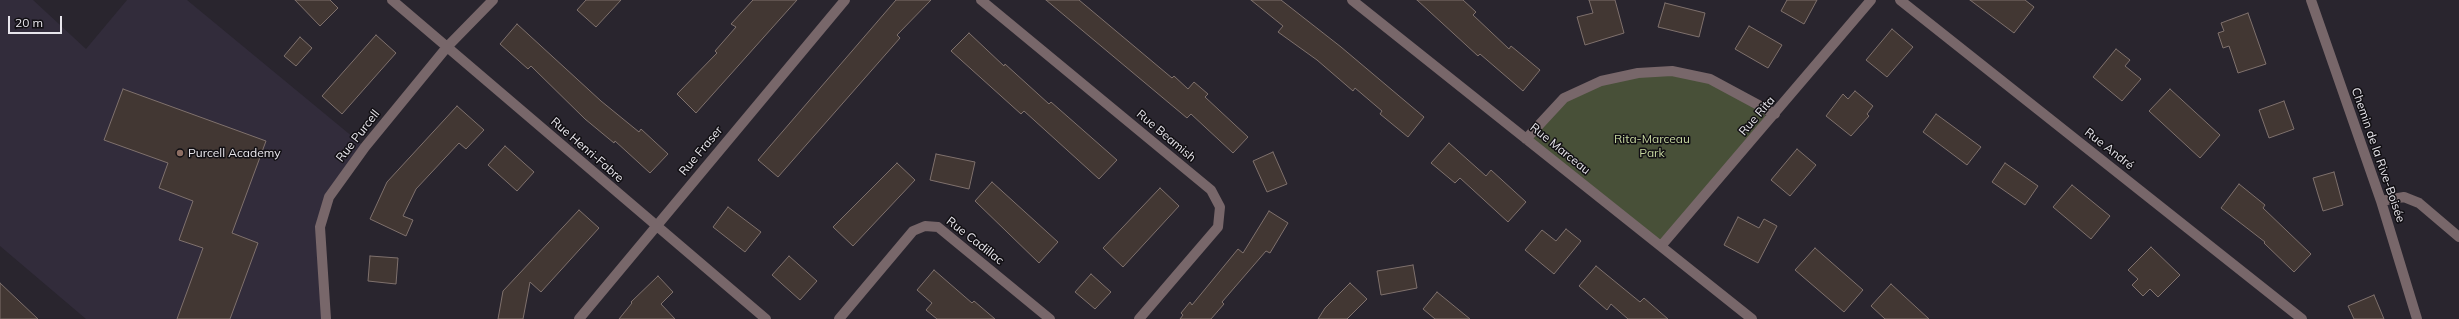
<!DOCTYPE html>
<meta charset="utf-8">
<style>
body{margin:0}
#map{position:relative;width:2459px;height:319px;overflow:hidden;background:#29252e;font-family:Mulish,sans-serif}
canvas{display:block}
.scale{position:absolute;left:8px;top:16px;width:54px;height:18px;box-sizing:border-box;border:2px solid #e8e6ec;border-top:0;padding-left:5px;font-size:12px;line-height:14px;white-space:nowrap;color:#e8e6ec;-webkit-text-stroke:3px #110f13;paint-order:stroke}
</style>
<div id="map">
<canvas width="2459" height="319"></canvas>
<div class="scale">20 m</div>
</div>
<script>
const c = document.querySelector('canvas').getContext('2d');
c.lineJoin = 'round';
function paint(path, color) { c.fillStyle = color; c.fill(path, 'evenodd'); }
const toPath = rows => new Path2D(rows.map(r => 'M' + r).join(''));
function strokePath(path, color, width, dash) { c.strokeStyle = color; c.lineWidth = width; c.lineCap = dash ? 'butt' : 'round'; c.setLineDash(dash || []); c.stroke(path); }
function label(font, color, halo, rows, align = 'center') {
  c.font = font + ' Mulish,sans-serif'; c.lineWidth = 3; c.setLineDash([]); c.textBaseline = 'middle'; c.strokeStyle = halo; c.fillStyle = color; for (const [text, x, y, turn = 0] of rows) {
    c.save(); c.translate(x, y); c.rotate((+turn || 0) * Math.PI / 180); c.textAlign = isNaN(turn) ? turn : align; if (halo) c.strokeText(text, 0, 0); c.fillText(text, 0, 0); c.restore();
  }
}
paint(toPath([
 [0,0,33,0,86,49,127,0,187,0,365,147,329,197,320,227,326,319,86,319,0,246]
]), '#322c3b');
paint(toPath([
 [1638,73,1710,79,1771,119,1661,246,1526,139,1564,98]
]), '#485038');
const building = toPath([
 [295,0,330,0,338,8,320,26,295,0],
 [586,0,621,0,596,27,577,10,586,0],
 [753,0,797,0,696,113,677,94,717,53,715,51,736,27,731,24,753,0],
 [896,0,931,0,897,35,900,38,778,177,758,160,896,0],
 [1046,0,1079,0,1172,78,1174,76,1188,89,1194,82,1208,94,1205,97,1248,137,1233,153,1191,114,1187,118,1046,0],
 [1251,0,1281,0,1341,47,1424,117,1408,137,1380,114,1382,111,1355,88,1353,91,1317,60,1278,32,1283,26,1251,0],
 [1417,0,1463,0,1476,12,1473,15,1509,49,1511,46,1540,70,1523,91,1480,54,1478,56,1417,0],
 [1589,0,1615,0,1624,33,1585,45,1577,17,1593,13,1589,0],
 [1787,0,1817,0,1804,24,1781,11,1787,0],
 [1970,0,2025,0,2034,7,2014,33,1970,0],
 [1665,3,1705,13,1699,37,1658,27,1665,3],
 [2248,13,2266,64,2238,73,2229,46,2223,48,2218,33,2224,31,2221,23,2248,13],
 [517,24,601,101,639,132,641,129,668,154,650,173,615,141,614,143,585,119,531,66,528,69,500,44,517,24],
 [1749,26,1782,45,1768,68,1735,49,1749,26],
 [1892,29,1913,47,1887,77,1866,60,1892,29],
 [969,33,1004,66,1005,64,1049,104,1051,102,1117,160,1099,179,1024,111,1021,114,951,51,969,33],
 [376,35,396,53,342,114,322,96,376,35],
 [300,37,312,48,296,66,284,56,300,37],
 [2116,49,2130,60,2125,66,2141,79,2122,101,2093,77,2116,49],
 [123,89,266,141,232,233,258,243,230,319,177,319,203,248,179,240,193,201,159,188,168,163,104,140,123,89],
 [2170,89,2220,135,2200,158,2149,111,2170,89],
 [1855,91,1873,106,1867,114,1869,116,1851,136,1826,116,1843,94,1848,99,1855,91],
 [2284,101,2294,129,2269,138,2259,110,2284,101],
 [457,106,484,130,466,149,459,143,416,189,403,216,413,220,406,236,370,219,387,182,457,106],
 [1936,114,1981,147,1967,165,1923,132,1936,114],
 [1449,143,1486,176,1491,170,1526,202,1508,222,1460,178,1455,183,1431,163,1449,143],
 [505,146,534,172,517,191,488,165,505,146],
 [1797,149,1816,165,1790,196,1771,180,1797,149],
 [1273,152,1287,184,1267,192,1253,161,1273,152],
 [936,154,975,162,969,189,930,180,936,154],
 [897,163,915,180,853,246,833,227,897,163],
 [2005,163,2038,186,2025,205,1992,182,2005,163],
 [2334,172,2343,205,2323,211,2313,178,2334,172],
 [992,182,1058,242,1039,263,975,201,992,182],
 [2239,184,2265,205,2263,208,2311,254,2294,272,2264,243,2265,242,2221,208,2239,184],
 [2072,185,2110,216,2091,239,2053,207,2072,185],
 [1160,188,1179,206,1123,267,1103,248,1160,188],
 [728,207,761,232,745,252,713,227,728,207],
 [579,210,599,228,541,292,530,282,523,319,498,319,503,291,579,210],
 [1269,211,1288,223,1270,253,1266,251,1222,302,1224,304,1211,319,1180,319,1183,315,1181,313,1190,302,1192,305,1238,249,1243,253,1269,211],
 [1738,217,1759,228,1764,219,1777,226,1758,263,1724,245,1738,217],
 [1566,229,1581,241,1554,274,1525,250,1542,230,1556,241,1566,229],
 [2151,247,2180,275,2158,297,2150,289,2143,296,2132,285,2138,279,2128,270,2151,247],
 [1815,248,1863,290,1844,312,1795,270,1815,248],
 [370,256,398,258,396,284,368,281,370,256],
 [789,256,817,281,800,300,772,275,789,256],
 [1413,265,1417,288,1381,295,1377,271,1413,265],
 [1596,266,1640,302,1644,298,1668,319,1628,319,1611,304,1607,310,1579,286,1596,266],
 [934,270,972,303,974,301,995,319,937,319,926,310,932,303,917,290,934,270],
 [1091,274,1111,292,1095,309,1075,292,1091,274],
 [658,276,673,292,661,304,675,319,619,319,632,303,631,302,658,276],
 [0,283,38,319,0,319,0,283],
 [1350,283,1367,299,1347,319,1318,319,1325,308,1350,283],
 [1891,284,1929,319,1885,319,1871,306,1891,284],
 [1437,292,1470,319,1435,319,1423,309,1437,292],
 [2374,295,2384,319,2354,319,2348,306,2374,295]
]);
paint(building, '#423733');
strokePath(building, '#7f716d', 1);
strokePath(toPath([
 [392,0,766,319],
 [981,0,1211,190,1220,207,1218,227,1139,319],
 [1352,0,1752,319],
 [1900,0,2302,319],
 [2311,0,2381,201,2417,319],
 [1526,139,1564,98,1601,81,1638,73,1672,71,1710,79,1775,114],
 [2381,201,2404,197,2419,203,2459,237],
 [1661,246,1871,0],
 [326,319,320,227,329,197,365,147,447,47,493,0],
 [579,319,845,0],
 [839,319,913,231,925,226,938,227,1050,319]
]), '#78676a', 10);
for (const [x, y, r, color] of [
 [180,153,4,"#8d6e63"]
]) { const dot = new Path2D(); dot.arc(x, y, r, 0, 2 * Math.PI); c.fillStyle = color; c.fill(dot); strokePath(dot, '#110f13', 1.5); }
label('12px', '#e8e6ec', '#110f13', [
 ["Rue Rita",1757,116,-49],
 ["Rue Purcell",358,136,-52],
 ["Rue Beamish",1166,136,40],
 ["Rue Marceau",1560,149,39],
 ["Rue André",2109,149,38],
 ["Rue Henri-Fabre",587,150,41],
 ["Rue Fraser",701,151,-50],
 ["Chemin de la Rive-Boisée",2378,155,71],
 ["Rue Cadillac",975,241,38]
]);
label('12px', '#c6d79f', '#110f13', [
 ["Rita-Marceau",1652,139],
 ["Park",1652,153]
]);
label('12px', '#e8e6ec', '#110f13', [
 ["Purcell Academy",188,153]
], 'left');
</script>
